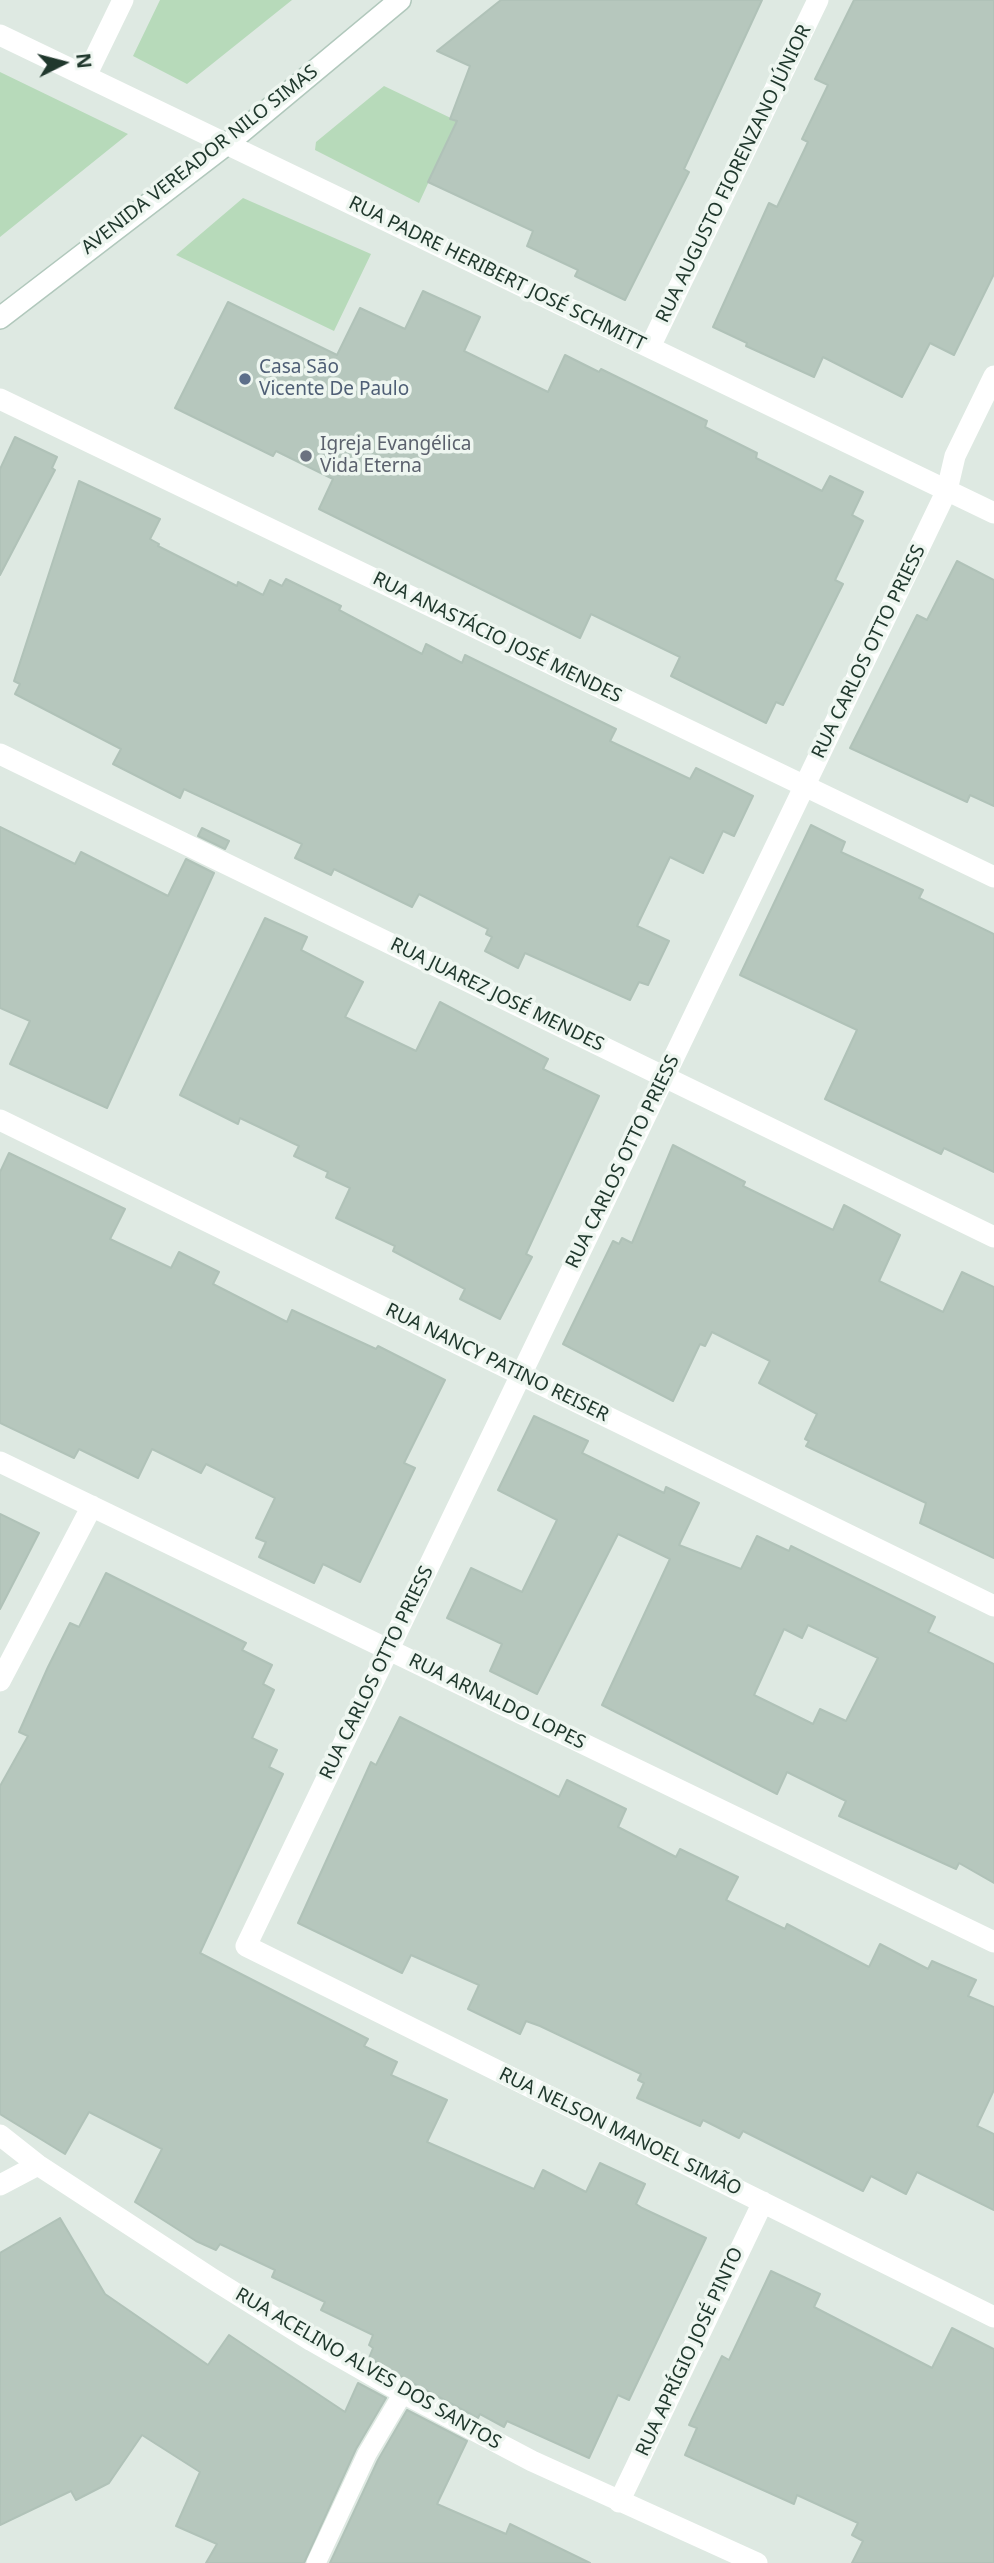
<!DOCTYPE html>
<meta charset="utf-8">
<style>
body{margin:0}
#map{position:relative;width:994px;height:2563px;overflow:hidden;background:#dee9e2;font-family:"Noto Sans",sans-serif}
canvas{display:block}
.north{position:absolute;left:28px;top:28px;width:70px;height:70px;-webkit-text-stroke:5px #eef6f0;paint-order:stroke;rotate:84deg;font-size:19px;font-weight:700;line-height:28px;text-align:center;color:#20382d}
.north::after{content:'';display:block;margin:auto;width:24px;height:32px;background:#20382d;clip-path:polygon(50% 0,100% 100%,50% 72%,0 100%)}
</style>
<div id="map">
<canvas width="994" height="2563"></canvas>
<div class="north">N</div>
</div>
<script>
const c = document.querySelector('canvas').getContext('2d');
c.lineJoin = 'round';
function paint(path, color) { c.fillStyle = color; c.fill(path, 'evenodd'); }
const toPath = rows => new Path2D(rows.map(r => 'M' + r).join(''));
function strokePath(path, color, width, dash) { c.strokeStyle = color; c.lineWidth = width; c.lineCap = dash ? 'butt' : 'round'; c.setLineDash(dash || []); c.stroke(path); }
function label(font, color, halo, rows, align = 'center') {
  c.font = font + ' "Noto Sans",sans-serif'; c.lineWidth = 7; c.setLineDash([]); c.textBaseline = 'middle'; c.strokeStyle = halo; c.fillStyle = color; for (const [text, x, y, turn = 0] of rows) {
    c.save(); c.translate(x, y); c.rotate((+turn || 0) * Math.PI / 180); c.textAlign = isNaN(turn) ? turn : align; if (halo) c.strokeText(text, 0, 0); c.fillText(text, 0, 0); c.restore();
  }
}
paint(toPath([
 [160,0,292,0,187,84,133,56],
 [0,72,128,134,0,237],
 [384,86,457,121,419,203,315,150,316,142],
 [243,198,371,254,334,331,176,255]
]), '#b7daba');
const building = toPath([
 [501,0,762,0,684,169,689,172,625,300,575,276,578,270,527,246,533,231,428,182,457,121,450,119,470,66,437,51,501,0],
 [854,0,994,0,994,274,954,355,930,343,902,397,823,357,814,377,746,346,747,343,713,327,769,203,777,207,808,142,802,139,828,85,815,79,854,0],
 [423,291,480,317,464,351,548,392,565,355,599,372,601,369,707,421,705,427,757,453,756,458,822,491,830,476,863,492,852,515,863,521,835,580,843,584,783,705,776,702,766,723,671,676,680,657,591,614,580,638,319,509,333,479,276,451,273,456,175,408,228,302,337,355,360,308,405,329,423,291],
 [15,437,57,457,52,468,55,470,0,575,0,469,15,437],
 [79,481,160,519,150,539,159,544,158,546,237,586,238,582,263,595,270,580,282,586,286,579,341,606,339,610,422,654,426,644,462,663,465,655,616,729,610,741,690,779,696,768,753,796,734,836,723,831,703,873,670,857,637,926,669,941,648,985,639,982,630,1000,525,953,518,968,485,951,492,937,486,934,488,929,419,894,412,907,334,869,331,875,295,858,302,844,184,789,180,798,113,764,121,749,15,694,20,684,14,681,79,481],
 [957,561,994,580,994,806,970,795,967,802,850,748,917,615,927,620,957,561],
 [811,825,845,842,841,852,923,890,919,898,994,934,994,1172,944,1148,941,1154,825,1099,857,1030,740,975,811,825],
 [0,827,75,864,81,852,168,896,186,859,214,873,107,1108,10,1064,30,1021,0,1008,0,827],
 [202,828,229,841,225,849,198,836,202,828],
 [265,918,307,937,301,950,363,982,345,1017,416,1051,440,1002,548,1059,543,1069,599,1096,526,1254,532,1257,500,1319,460,1299,465,1289,393,1251,395,1246,336,1218,350,1188,326,1177,328,1172,294,1156,299,1146,240,1118,238,1124,180,1095,265,918],
 [673,1145,745,1182,743,1186,833,1230,844,1205,900,1235,879,1281,943,1312,962,1272,994,1287,994,1558,920,1523,926,1503,806,1446,809,1441,805,1439,817,1414,759,1383,770,1361,712,1332,705,1346,700,1344,673,1401,563,1344,613,1241,619,1244,622,1238,632,1243,673,1145],
 [9,1153,125,1209,110,1239,171,1268,179,1252,219,1272,213,1284,287,1322,292,1310,352,1338,376,1349,378,1346,445,1380,404,1463,415,1468,360,1582,323,1564,314,1583,259,1557,266,1542,256,1538,275,1498,206,1464,201,1473,152,1449,138,1478,79,1449,74,1458,0,1423,0,1172,9,1153],
 [534,1416,588,1441,582,1453,664,1493,666,1487,699,1503,679,1545,741,1569,757,1536,789,1551,791,1546,935,1617,928,1632,994,1664,994,1883,959,1863,956,1869,839,1816,846,1801,787,1772,777,1794,602,1705,670,1559,618,1534,537,1694,490,1671,502,1644,447,1618,471,1568,522,1592,557,1520,498,1490,534,1416],
 [808,1625,878,1658,846,1721,820,1709,813,1724,754,1695,784,1629,802,1638,808,1625],
 [0,1514,39,1533,0,1609,0,1514],
 [106,1573,246,1643,242,1650,272,1665,263,1684,274,1690,252,1738,277,1750,269,1767,283,1774,200,1953,368,2039,364,2046,397,2062,391,2075,447,2100,427,2142,534,2189,543,2170,586,2192,600,2163,645,2184,636,2204,642,2208,706,2238,629,2400,618,2395,589,2458,507,2421,504,2427,480,2414,478,2418,409,2381,369,2358,373,2348,369,2345,373,2335,321,2310,325,2302,272,2277,275,2270,220,2244,216,2250,196,2241,135,2202,162,2149,89,2112,65,2154,0,2114,0,1786,28,1736,19,1732,48,1667,70,1623,79,1627,106,1573],
 [400,1717,559,1797,567,1780,626,1809,618,1827,676,1857,680,1849,738,1877,726,1900,785,1929,787,1924,869,1967,880,1944,928,1969,932,1961,976,1980,968,1996,994,2007,994,2090,977,2126,994,2134,994,2210,917,2172,906,2194,871,2176,863,2191,743,2131,739,2138,703,2120,700,2126,637,2098,644,2083,638,2080,641,2074,540,2026,526,2021,520,2034,468,2009,479,1985,411,1955,402,1973,298,1923,371,1762,376,1765,400,1717],
 [60,2218,105,2294,208,2365,229,2335,345,2412,358,2383,386,2398,356,2449,304,2563,206,2563,217,2544,176,2526,200,2472,142,2435,109,2483,76,2500,71,2491,0,2525,0,2253,60,2218],
 [771,2271,820,2294,814,2307,932,2368,952,2328,994,2349,994,2563,852,2563,863,2541,852,2535,858,2523,797,2495,794,2504,685,2455,697,2428,689,2425,722,2356,729,2360,771,2271],
 [407,2410,467,2441,437,2504,506,2534,510,2524,590,2563,330,2563,378,2460,407,2410]
]);
paint(building, '#b6c7bd');
strokePath(building, '#b0c2b8', 2);
const secondary = toPath([
 [0,318,227,144,400,0]
]);
strokePath(secondary, '#b1c8bc', 24);
strokePath(toPath([
 [316,2563,367,2454,403,2393]
]), '#fff', 19);
strokePath(toPath([
 [86,76,123,0],
 [650,347,818,0],
 [994,376,955,456,947,490,246,1946,994,2317],
 [0,399,994,877],
 [0,754,994,1237],
 [0,1120,994,1606],
 [0,1462,994,1942],
 [0,1681,92,1506],
 [0,2135,38,2165,211,2278,312,2341,403,2393,532,2461,757,2563],
 [0,2185,38,2165],
 [619,2502,763,2202]
]), '#fff', 21);
strokePath(toPath([
 [0,35,994,513]
]), '#fff', 21);
strokePath(secondary, '#fff', 21);
for (const [x, y, r, color] of [
 [245,379,7,"#5c6f8a"],
 [306,456,7,"#6b7280"]
]) { const dot = new Path2D(); dot.arc(x, y, r, 0, 2 * Math.PI); c.fillStyle = color; c.fill(dot); strokePath(dot, '#eef6f0', 2.5); }
label('19px', '#20382d', '#eef6f0', [
 ["AVENIDA VEREADOR NILO SIMAS",200,160,-38],
 ["RUA AUGUSTO FIORENZANO JÚNIOR",734,174,-64],
 ["RUA PADRE HERIBERT JOSÉ SCHMITT",497,274,26],
 ["RUA ANASTÁCIO JOSÉ MENDES",497,638,26],
 ["RUA CARLOS OTTO PRIESS",869,652,-64],
 ["RUA JUAREZ JOSÉ MENDES",497,995,26],
 ["RUA CARLOS OTTO PRIESS",623,1162,-64],
 ["RUA NANCY PATINO REISER",497,1363,26],
 ["RUA CARLOS OTTO PRIESS",377,1673,-64],
 ["RUA ARNALDO LOPES",497,1702,26],
 ["RUA NELSON MANOEL SIMÃO",620,2132,26],
 ["RUA APRÍGIO JOSÉ PINTO",690,2352,-65],
 ["RUA ACELINO ALVES DOS SANTOS",368,2369,30]
]);
label('19px', '#4e5e75', '#eef6f0', [
 ["Casa São",259,368],
 ["Vicente De Paulo",259,390]
], 'left');
label('19px', '#5b616d', '#eef6f0', [
 ["Igreja Evangélica",320,445],
 ["Vida Eterna",320,467]
], 'left');
</script>
